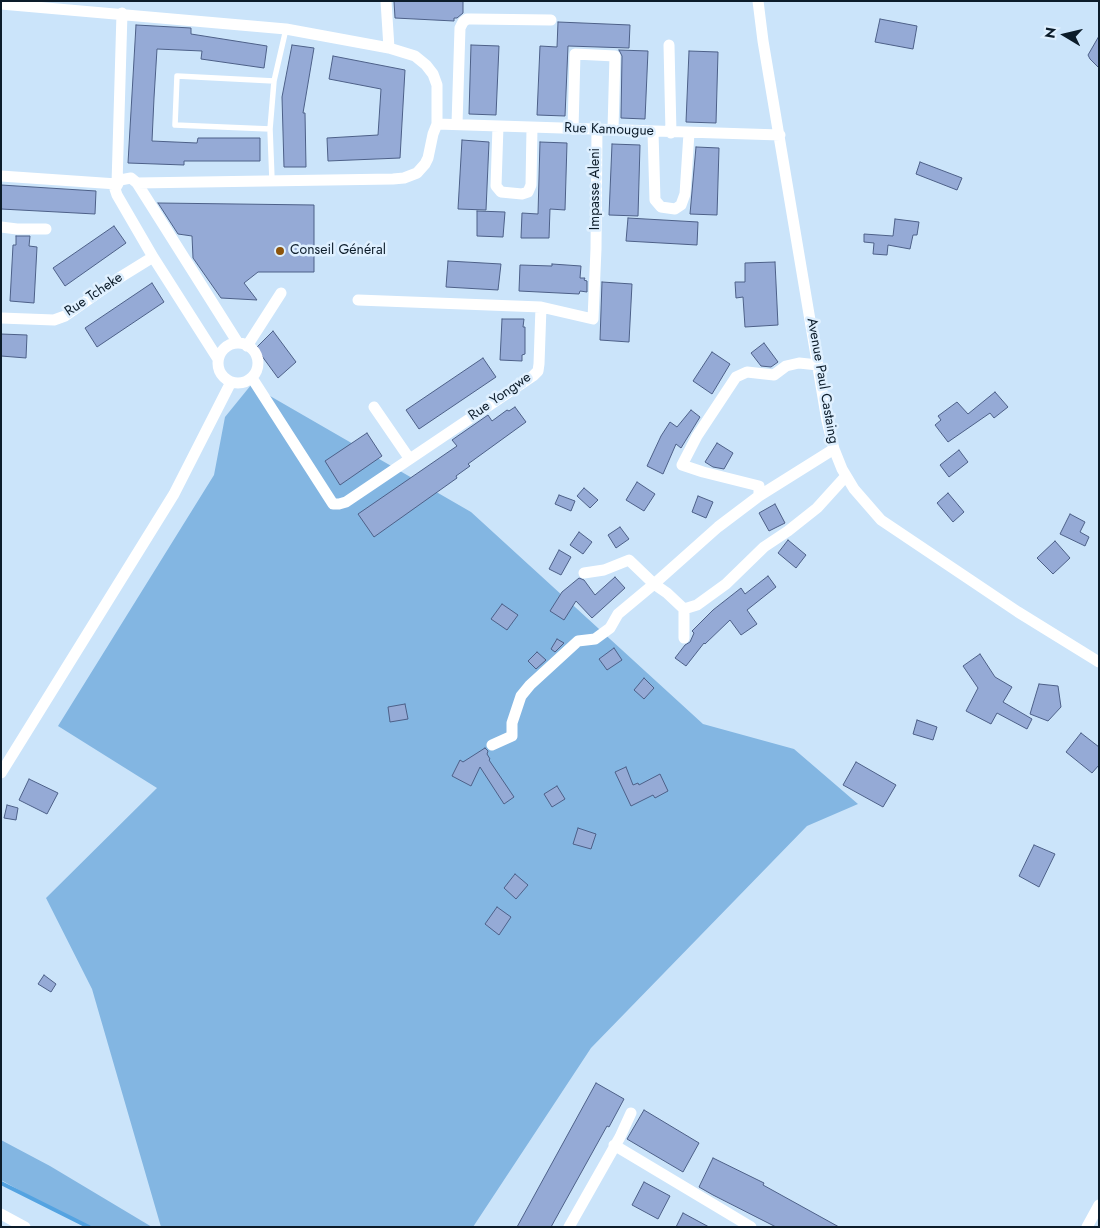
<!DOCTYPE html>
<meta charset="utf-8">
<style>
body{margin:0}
#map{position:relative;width:1100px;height:1228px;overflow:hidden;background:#cbe4fa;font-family:Jost,sans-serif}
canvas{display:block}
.frame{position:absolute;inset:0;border:2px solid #0c1c2a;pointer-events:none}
.north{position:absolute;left:1040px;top:10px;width:50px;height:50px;-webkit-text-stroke:4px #dff0ff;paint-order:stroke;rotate:279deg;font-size:14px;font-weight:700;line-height:20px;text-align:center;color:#0c1c2a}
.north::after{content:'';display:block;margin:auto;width:18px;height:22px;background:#0c1c2a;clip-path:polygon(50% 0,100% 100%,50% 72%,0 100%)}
</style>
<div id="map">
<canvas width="1100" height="1228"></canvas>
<div class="frame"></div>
<div class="north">N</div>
</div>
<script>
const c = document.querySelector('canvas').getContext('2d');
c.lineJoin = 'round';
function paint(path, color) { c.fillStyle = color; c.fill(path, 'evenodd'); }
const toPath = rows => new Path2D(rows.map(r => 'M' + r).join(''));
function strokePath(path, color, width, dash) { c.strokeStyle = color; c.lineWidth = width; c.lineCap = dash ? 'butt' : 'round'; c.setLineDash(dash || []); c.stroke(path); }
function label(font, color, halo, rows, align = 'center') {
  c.font = font + ' Jost,sans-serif'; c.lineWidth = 5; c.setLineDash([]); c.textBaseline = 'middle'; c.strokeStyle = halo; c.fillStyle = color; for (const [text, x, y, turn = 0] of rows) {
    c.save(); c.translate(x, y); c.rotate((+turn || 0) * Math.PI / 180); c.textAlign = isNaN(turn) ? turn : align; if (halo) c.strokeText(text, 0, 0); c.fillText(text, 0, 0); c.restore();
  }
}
paint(toPath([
 [251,385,471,512,703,724,794,749,858,804,807,826,591,1048,473,1227,161,1227,92,989,46,898,157,788,58,726,214,475,225,417],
 [1,1140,50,1166,152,1227,85,1227,1,1180]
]), '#83b6e2');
strokePath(toPath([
 [1,1183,89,1227]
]), '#54a3e1', 4);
const building = toPath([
 [394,1,463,1,463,13,457,18,454,18,454,21,395,18,394,1],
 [880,19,917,26,913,49,875,42,880,19],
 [558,22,630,25,629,48,568,46,565,116,537,115,540,46,557,47,558,22],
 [136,25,191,28,191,34,267,46,264,68,201,59,202,51,157,49,154,98,152,141,197,143,198,138,260,138,260,161,184,161,184,165,128,163,136,25],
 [1099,36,1099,68,1090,59,1088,55,1099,36],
 [292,45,314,48,303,113,305,113,306,167,284,167,282,97,292,45],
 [471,45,499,46,496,115,469,114,471,45],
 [619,50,648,51,645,119,621,118,622,56,619,50],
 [689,51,718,52,716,123,686,122,689,51],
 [333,56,405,70,400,158,328,161,327,138,378,135,381,89,329,79,333,56],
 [462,140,489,142,486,210,458,209,462,140],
 [540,142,567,143,565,210,550,209,549,238,521,238,522,213,538,214,540,142],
 [612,144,640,145,638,216,609,215,612,144],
 [696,147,719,148,717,215,690,214,696,147],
 [920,162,962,178,957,190,916,174,920,162],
 [1,185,96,191,95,214,1,209,1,185],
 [158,203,314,205,314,272,258,272,244,283,257,300,221,298,193,258,192,236,178,234,158,203],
 [477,211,505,212,503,237,477,236,477,211],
 [628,218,698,222,697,245,626,241,628,218],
 [895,219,919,222,917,235,913,235,910,249,888,245,887,255,873,254,874,243,864,242,864,234,893,236,895,219],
 [114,226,126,243,65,286,53,268,114,226],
 [16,236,30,236,29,246,37,247,34,303,10,301,13,245,16,245,16,236],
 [448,261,501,264,498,290,446,287,448,261],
 [775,262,778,325,745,327,743,297,736,298,735,282,745,282,745,263,775,262],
 [552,264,581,266,580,278,585,278,584,280,587,281,587,292,580,291,579,294,519,291,520,265,552,266,552,264],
 [602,282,632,284,629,342,600,340,602,282],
 [152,283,164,302,97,347,85,328,152,283],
 [502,319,524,319,523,327,525,327,525,354,522,355,522,361,500,360,502,319],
 [273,331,296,362,278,378,256,348,273,331],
 [1,334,27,335,26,358,1,356,1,334],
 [764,343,778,362,771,367,761,366,751,353,764,343],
 [712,352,730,364,712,394,693,381,712,352],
 [483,358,496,377,419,429,406,410,483,358],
 [995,392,1008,407,994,418,990,413,948,442,935,425,941,420,938,416,957,402,968,414,995,392],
 [515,407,526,422,468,464,470,466,456,476,457,478,374,537,358,514,457,446,452,440,488,415,492,421,507,410,509,411,515,407],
 [691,410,700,417,681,448,676,444,663,474,647,466,661,436,670,422,677,427,691,410],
 [367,433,382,456,340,485,325,461,367,433],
 [717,443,733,453,724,469,713,467,705,462,717,443],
 [959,450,968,462,949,477,940,465,959,450],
 [637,482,655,494,644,511,626,500,637,482],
 [584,488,598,500,590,508,577,496,584,488],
 [948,493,964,512,953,522,937,503,948,493],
 [559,495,575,501,571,511,555,504,559,495],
 [698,496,713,502,706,518,692,512,698,496],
 [775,504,785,523,769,531,759,513,775,504],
 [1070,514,1085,522,1080,532,1089,537,1085,546,1060,534,1070,514],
 [620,527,629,539,616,548,608,535,620,527],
 [579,532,592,542,583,554,570,545,579,532],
 [788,540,806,555,796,568,778,553,788,540],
 [1055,541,1070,558,1053,574,1037,558,1055,541],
 [559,550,571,557,561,575,549,569,559,550],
 [768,576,776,587,747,610,757,624,741,635,730,620,705,644,704,643,686,666,675,658,685,645,690,642,694,633,692,631,713,610,741,588,745,594,768,576],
 [615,577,625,588,592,618,576,601,564,620,550,611,562,592,579,578,584,580,595,595,615,577],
 [502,604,518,615,507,630,491,619,502,604],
 [557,639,564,643,555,652,551,649,557,639],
 [614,648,622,660,607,670,599,659,614,648],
 [537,652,546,660,536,669,528,661,537,652],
 [980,654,995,677,1012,687,1003,702,1032,719,1027,729,997,713,991,724,966,711,978,688,963,666,980,654],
 [644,678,654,688,644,699,634,690,644,678],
 [1039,684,1058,686,1061,707,1048,721,1030,714,1039,684],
 [405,704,408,719,390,722,388,707,405,704],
 [917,720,937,727,933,740,913,734,917,720],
 [1081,733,1099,747,1099,765,1092,773,1066,752,1081,733],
 [485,748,488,751,487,754,490,759,489,760,514,797,504,804,480,767,471,786,452,776,460,760,463,762,485,748],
 [856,762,896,785,883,807,843,785,856,762],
 [626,767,633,785,638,783,639,785,660,774,668,791,655,798,653,795,631,806,615,772,626,767],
 [29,779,58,793,47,814,19,800,29,779],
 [557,786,565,799,552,807,544,794,557,786],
 [7,805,18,808,16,820,4,818,7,805],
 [578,828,596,834,591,849,573,844,578,828],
 [1034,845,1055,854,1039,887,1019,876,1034,845],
 [515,874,528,885,516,899,504,888,515,874],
 [497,907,511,917,499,935,485,924,497,907],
 [44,975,56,984,51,992,38,984,44,975],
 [596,1083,624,1099,609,1127,607,1126,551,1227,517,1227,596,1083],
 [644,1110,699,1143,683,1172,627,1139,644,1110],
 [713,1158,764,1183,763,1185,839,1227,776,1227,713,1195,699,1187,713,1158],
 [644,1182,670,1196,658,1219,632,1205,644,1182],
 [683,1213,709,1227,676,1227,683,1213]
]);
paint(building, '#95aad6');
strokePath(building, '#4d6088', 1);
strokePath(toPath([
 [270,129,175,125,177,76,274,81],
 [272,180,270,129,274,81,286,29]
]), '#fff', 5.5);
strokePath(toPath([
 [758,1,763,41,827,421,834,449,842,469,854,489,881,520,1018,612,1099,662],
 [1,4,286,29,389,48],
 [669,45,671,133],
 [437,124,780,135],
 [457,124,460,28,463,22,467,19,472,19,551,20],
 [498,126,496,186,501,192,522,194,528,192,531,185,532,128],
 [573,129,575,54,615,56,613,129],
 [653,132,655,200,661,207,675,209,681,205,685,194,689,133],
 [1,176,117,184,122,13],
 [137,183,393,179,404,178,417,173,425,164,428,158,433,134,437,124,437,85,433,74,426,65,415,56,389,48,386,1],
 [1,227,17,229,46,229],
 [358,300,541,307,593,319,596,249,597,129],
 [1,318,54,320,65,316,119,278,153,257],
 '218 363a20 20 0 1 1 40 0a20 20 0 1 1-40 0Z',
 [247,346,281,293],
 [218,359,153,257,117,195,115,189,120,180,131,178,137,183,238,343],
 [252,378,333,504,339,504,346,502,533,376,538,371,539,364,541,307],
 [374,407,409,458],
 [759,496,759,486,703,472,682,465,697,436,736,377,747,372,774,375,786,366,799,363,818,365],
 [584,573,604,570,629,560,654,584,667,593,684,609,684,638],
 [684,609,697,605,726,584,764,547,788,531,817,508,846,476],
 [492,745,512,736,512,723,521,696,530,685,578,641,595,639,610,628,618,614,654,584,718,527,759,496,834,449],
 [1,773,174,494,231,382],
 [614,1145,751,1227],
 [1,1214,25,1227],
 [569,1227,620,1137,631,1113],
 [1087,1227,1099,1205]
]), '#fff', 11);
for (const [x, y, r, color] of [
 [280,251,5,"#8d550c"]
]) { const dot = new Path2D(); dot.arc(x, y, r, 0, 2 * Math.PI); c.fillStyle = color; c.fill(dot); strokePath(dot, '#dff0ff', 2); }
label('14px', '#0c1c2a', '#dff0ff', [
 ["Rue Kamougue",609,130,2],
 ["Impasse Aleni",596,189,-90],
 ["Rue Tcheke",94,295,-34],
 ["Avenue Paul Castaing",822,381,80],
 ["Rue Yongwe",500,397,-35]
]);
label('14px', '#0c1c2a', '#dff0ff', [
 ["Conseil Général",290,251]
], 'left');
</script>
